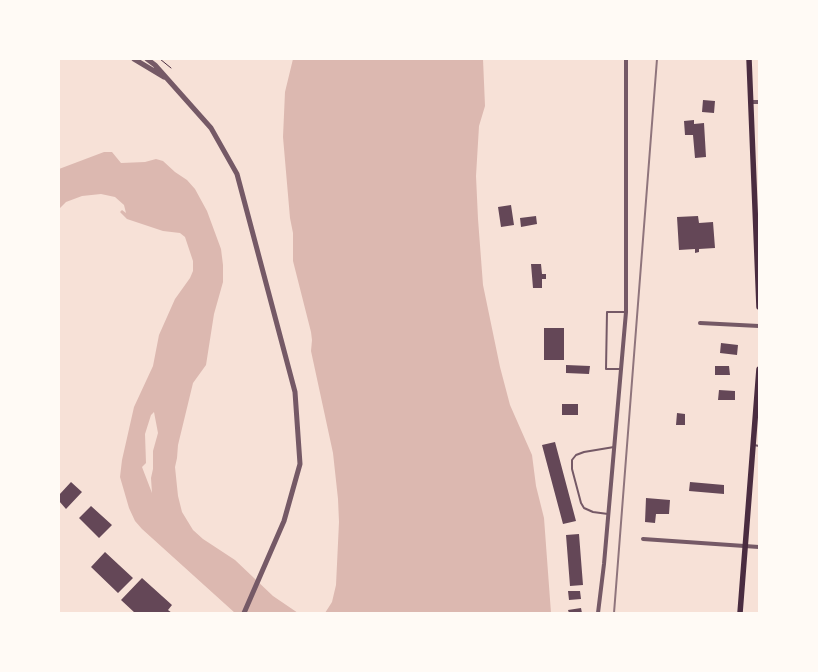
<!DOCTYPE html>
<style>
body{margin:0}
#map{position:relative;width:818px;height:672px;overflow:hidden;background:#f7e1d7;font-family:"Golos Text",sans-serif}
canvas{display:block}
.frame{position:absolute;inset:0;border:60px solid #fffaf5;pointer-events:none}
</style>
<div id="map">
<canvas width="818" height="672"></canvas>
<div class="frame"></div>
</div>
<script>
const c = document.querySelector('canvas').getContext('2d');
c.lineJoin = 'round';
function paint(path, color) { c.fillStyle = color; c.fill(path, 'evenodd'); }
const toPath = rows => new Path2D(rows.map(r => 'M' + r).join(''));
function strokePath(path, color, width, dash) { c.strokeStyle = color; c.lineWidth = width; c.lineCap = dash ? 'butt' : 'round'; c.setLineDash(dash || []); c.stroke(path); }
paint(toPath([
 [293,59,483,59,485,106,479,126,476,176,478,219,483,285,500,367,510,405,532,455,536,486,544,518,551,613,325,613,332,602,336,585,339,522,338,499,333,453,311,351,312,340,311,332,293,261,293,233,290,218,283,137,285,92],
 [104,152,112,152,121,163,145,162,156,159,163,161,175,172,187,180,195,189,207,211,221,249,223,265,223,282,214,314,206,365,193,383,178,445,177,458,175,467,178,496,182,512,193,530,203,539,235,560,273,596,298,613,235,613,142,529,135,521,129,508,120,477,122,460,134,407,153,366,159,335,175,299,190,278,193,271,193,261,185,237,180,233,163,231,127,219,120,212,122,210,126,213,124,205,115,197,101,194,82,196,66,202,59,209,59,169],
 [154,412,158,433,153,451,153,469,151,478,152,493,142,467,146,463,145,434,151,415]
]), '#dcb8b0');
paint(toPath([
 [703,100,715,101,714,113,702,112],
 [694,120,694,124,704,123,706,157,695,158,693,135,685,135,684,121],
 [511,205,514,225,501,227,498,207],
 [536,216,537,224,521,227,520,218],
 [698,216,699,223,713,222,715,248,699,249,699,252,695,253,695,249,679,250,677,217],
 [531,264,541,264,542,274,546,274,546,279,542,279,542,288,533,288],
 [544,328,564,328,564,360,544,360],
 [721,343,738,345,737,355,720,353],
 [566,365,590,366,589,374,566,373],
 [715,366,729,366,730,375,715,375],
 [719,390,735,391,735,400,718,400],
 [562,404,578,404,578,415,562,415],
 [677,413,685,414,685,425,676,425],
 [555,442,576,521,563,524,542,445],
 [71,482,82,492,66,509,59,501,59,495],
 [690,482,724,485,724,494,689,491],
 [646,498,670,500,669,514,656,514,655,523,645,522],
 [91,506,112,525,99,538,79,518],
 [579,534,583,585,570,586,566,535],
 [105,552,133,578,118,593,91,567],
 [142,578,172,605,168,610,172,613,135,613,121,600],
 [568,591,580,591,581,599,569,600],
 [581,608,582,613,569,613,568,610]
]), '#644757');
strokePath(toPath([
 [160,59,171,68]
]), '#4a2c40', 1);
strokePath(toPath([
 [620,369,606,369,607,312,626,312],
 [754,445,759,446],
 [608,514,593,512,584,508,581,503,572,469,572,460,576,455,584,452,614,447]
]), '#755966', 2);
strokePath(toPath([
 [752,102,759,102],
 [700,323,759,326],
 [643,539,759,547],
 [598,613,604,564,626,312,626,59]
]), '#755966', 4);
strokePath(toPath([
 [134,59,164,77],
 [147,59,155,65,211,128,237,174,295,392,300,464,284,521,244,613]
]), '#755966', 5);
strokePath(toPath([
 [749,59,759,307],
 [740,613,759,369]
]), '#4a2c40', 5.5);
strokePath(toPath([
 [614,613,657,59]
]), '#8f747c', 2);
</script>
